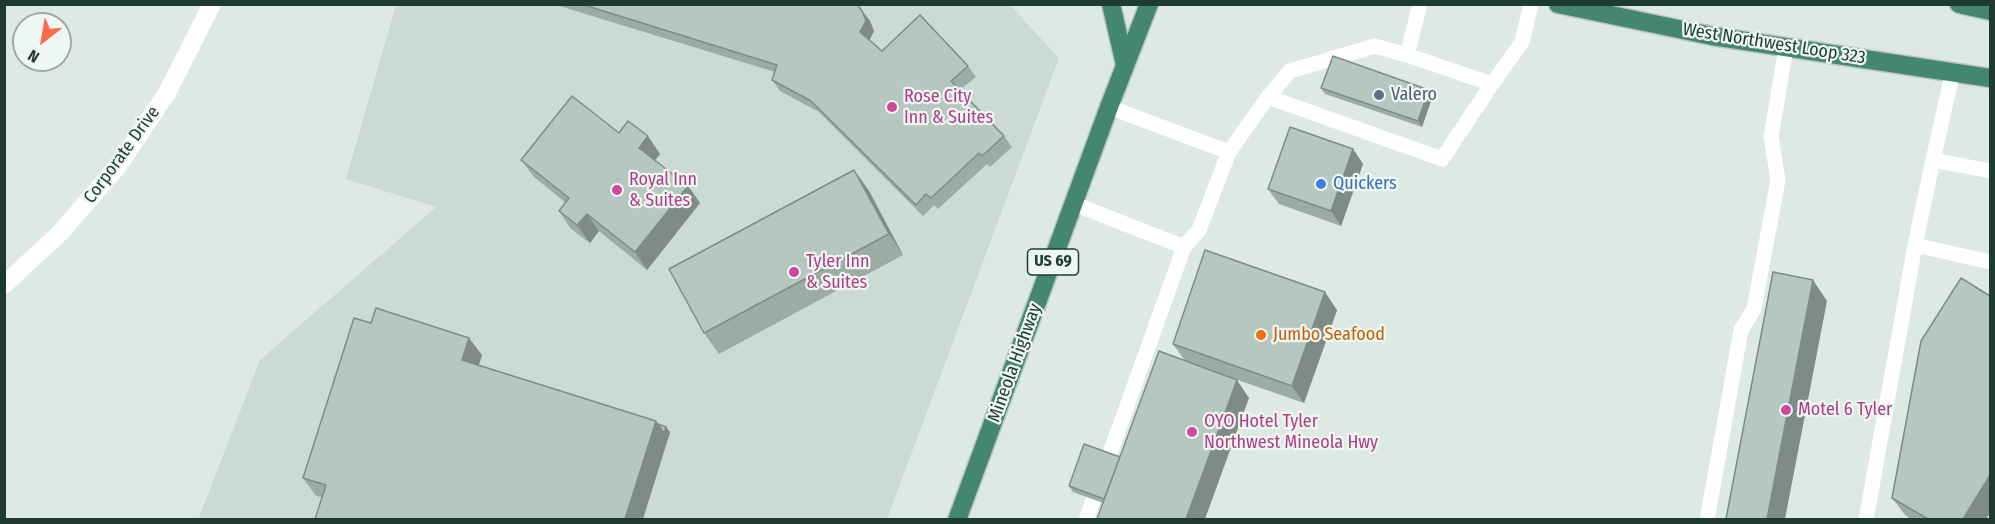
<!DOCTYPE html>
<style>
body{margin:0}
#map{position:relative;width:1995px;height:524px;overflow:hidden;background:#ddeae4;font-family:"Fira Sans Condensed",sans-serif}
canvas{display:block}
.frame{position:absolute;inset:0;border:6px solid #1e3b31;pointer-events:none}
.north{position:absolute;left:12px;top:12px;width:60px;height:60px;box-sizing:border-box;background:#eef7f2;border:2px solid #9baca5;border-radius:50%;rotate:211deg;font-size:16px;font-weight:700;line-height:24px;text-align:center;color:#1e3b31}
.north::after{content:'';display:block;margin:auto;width:21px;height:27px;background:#fc6b4a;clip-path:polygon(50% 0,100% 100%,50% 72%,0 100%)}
</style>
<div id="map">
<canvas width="1995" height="524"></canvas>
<div class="frame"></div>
<div class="north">N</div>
</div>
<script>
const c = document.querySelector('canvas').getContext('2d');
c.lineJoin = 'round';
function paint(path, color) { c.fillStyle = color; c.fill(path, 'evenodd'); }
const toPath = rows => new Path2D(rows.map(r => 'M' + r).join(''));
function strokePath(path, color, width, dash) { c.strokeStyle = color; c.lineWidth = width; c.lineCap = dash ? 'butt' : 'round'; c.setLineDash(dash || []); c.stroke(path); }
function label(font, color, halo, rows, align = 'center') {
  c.font = font + ' "Fira Sans Condensed",sans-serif'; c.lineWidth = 4.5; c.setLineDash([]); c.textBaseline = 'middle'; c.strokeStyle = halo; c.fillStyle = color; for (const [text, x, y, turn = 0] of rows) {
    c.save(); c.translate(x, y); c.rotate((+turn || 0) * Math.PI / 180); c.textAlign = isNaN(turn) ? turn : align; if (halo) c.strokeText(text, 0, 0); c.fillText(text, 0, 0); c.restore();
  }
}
paint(toPath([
 [396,5,1010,5,1059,58,887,519,198,520,260,360,436,207,346,179]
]), '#cbdad3');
const trunk = toPath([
 [1111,4,1125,65],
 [1558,4,1712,36,1990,78],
 [1959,4,1990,11],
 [957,520,1109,107,1149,4]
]);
strokePath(trunk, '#bcc4c1', 21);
strokePath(toPath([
 [1420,4,1407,55,1492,84,1522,42,1531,4],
 [1953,71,1933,160,1915,245,1990,262],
 [1268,97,1290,71,1375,46,1407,55],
 [1109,107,1229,152],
 [1933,160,1990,171],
 [1074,204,1184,247,1086,520],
 [1184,247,1199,230,1229,152,1268,97,1442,159,1492,84],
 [1707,520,1741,330,1754,309,1778,180,1771,137,1786,48],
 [1866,520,1915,245]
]), '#fff', 15);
strokePath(toPath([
 [4,285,60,233,118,166,167,93,212,4]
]), '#fff', 18);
strokePath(trunk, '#438672', 18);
paint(toPath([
 [553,4,857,4,870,21,874,31,869,40,882,51,968,66,976,77,960,90,1004,136,1012,147,990,167,987,164,938,209,934,205,923,216,819,112,780,91,772,80,775,72],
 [1321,88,1429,90,1433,95,1422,127,1325,94],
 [619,133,660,154,655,160,688,186,700,203,647,270,599,231,590,243,571,229,559,211,566,203,534,177,521,160],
 [1353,149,1363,164,1341,226,1279,204,1268,189],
 [854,170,869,191,903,255,719,354,704,333],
 [1990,296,1990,513,1986,519,1911,519,1905,515,1892,498],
 [1337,310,1304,403,1206,369,1249,398,1103,503,1073,492,1069,486,1120,457,1185,361,1173,344],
 [482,355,479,365,656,421,658,424,666,427,670,432,668,439,322,497,316,496,303,478]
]), '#9caca4');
paint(toPath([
 [862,11,870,21,874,31,868,43,860,32],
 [1429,90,1433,95,1422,127,1418,121],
 [648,136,660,154,651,165,639,148],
 [1353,149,1363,164,1341,226,1331,211],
 [854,170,869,191,903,255,889,234],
 [688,186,700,203,647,270,635,252],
 [587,214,599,231,590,243,577,225],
 [1813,280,1827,301,1785,519,1767,519],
 [1325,292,1337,310,1304,403,1292,386],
 [469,338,482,355,476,373,462,360],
 [1237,380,1249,398,1205,519,1186,519],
 [656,421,664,433,666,427,670,432,668,439,643,519,625,519],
 [1990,475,1990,513,1986,519,1963,519]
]), '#7f8c86');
const building = toPath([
 [581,4,857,4,862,11,866,21,860,32,882,51,920,15,968,66,951,81,1004,136,982,156,979,153,931,198,926,194,916,205,811,101,772,80,777,65,581,4],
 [1333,56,1429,90,1418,121,1321,88,1333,56],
 [572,96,619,133,628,121,648,136,639,148,688,186,635,252,587,214,577,225,559,211,569,198,521,160,572,96],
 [1290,127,1353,149,1331,211,1268,189,1290,127],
 [854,170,889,234,704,333,669,269,854,170],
 [1205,250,1325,292,1292,386,1173,344,1205,250],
 [1773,272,1813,280,1767,519,1726,519,1773,272],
 [1961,278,1990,296,1990,475,1963,519,1928,519,1892,498,1921,341,1961,278],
 [376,308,469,338,462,360,656,421,625,519,315,519,326,485,303,478,354,318,371,323,376,308],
 [1159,351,1237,380,1186,519,1097,519,1159,351],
 [658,424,666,427,664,433,658,424],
 [1084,444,1120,457,1104,499,1069,486,1084,444]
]);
paint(building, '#b5c8bf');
strokePath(building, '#7f8c86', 1.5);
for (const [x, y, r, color] of [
 [1379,95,6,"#5c6f8a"],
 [892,107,6,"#d1479c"],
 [1321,184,6,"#3f7fe0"],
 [617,190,6,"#d1479c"],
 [794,272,6,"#d1479c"],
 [1261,335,6,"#e8710a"],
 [1786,410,6,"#d1479c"],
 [1192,432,6,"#d1479c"]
]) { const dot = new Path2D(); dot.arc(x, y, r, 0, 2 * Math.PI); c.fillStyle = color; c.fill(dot); strokePath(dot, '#eef7f2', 2); }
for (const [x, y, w] of [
 [1053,262,51]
]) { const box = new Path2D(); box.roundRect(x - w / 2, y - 13, w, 26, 4.5); c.fillStyle = '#eef7f2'; c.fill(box); strokePath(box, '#1e3b31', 1.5); }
label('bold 16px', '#1e3b31', null, [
 ["US 69",1053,262]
]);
label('18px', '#1e3b31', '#eef7f2', [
 ["West Northwest Loop 323",1774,44,9],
 ["Corporate Drive",122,155,-54],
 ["Mineola Highway",1015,363,-70]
]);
label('18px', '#4e5e75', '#eef7f2', [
 ["Valero",1391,95]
], 'left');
label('18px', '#b23c85', '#eef7f2', [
 ["Rose City",904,97],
 ["Inn & Suites",904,118],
 ["Royal Inn",629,180],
 ["& Suites",629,201],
 ["Tyler Inn",806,262],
 ["& Suites",806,283],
 ["Motel 6 Tyler",1798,410],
 ["OYO Hotel Tyler",1204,422],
 ["Northwest Mineola Hwy",1204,443]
], 'left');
label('18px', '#366cbe', '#eef7f2', [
 ["Quickers",1333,184]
], 'left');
label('18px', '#c56008', '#eef7f2', [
 ["Jumbo Seafood",1273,335]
], 'left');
</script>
